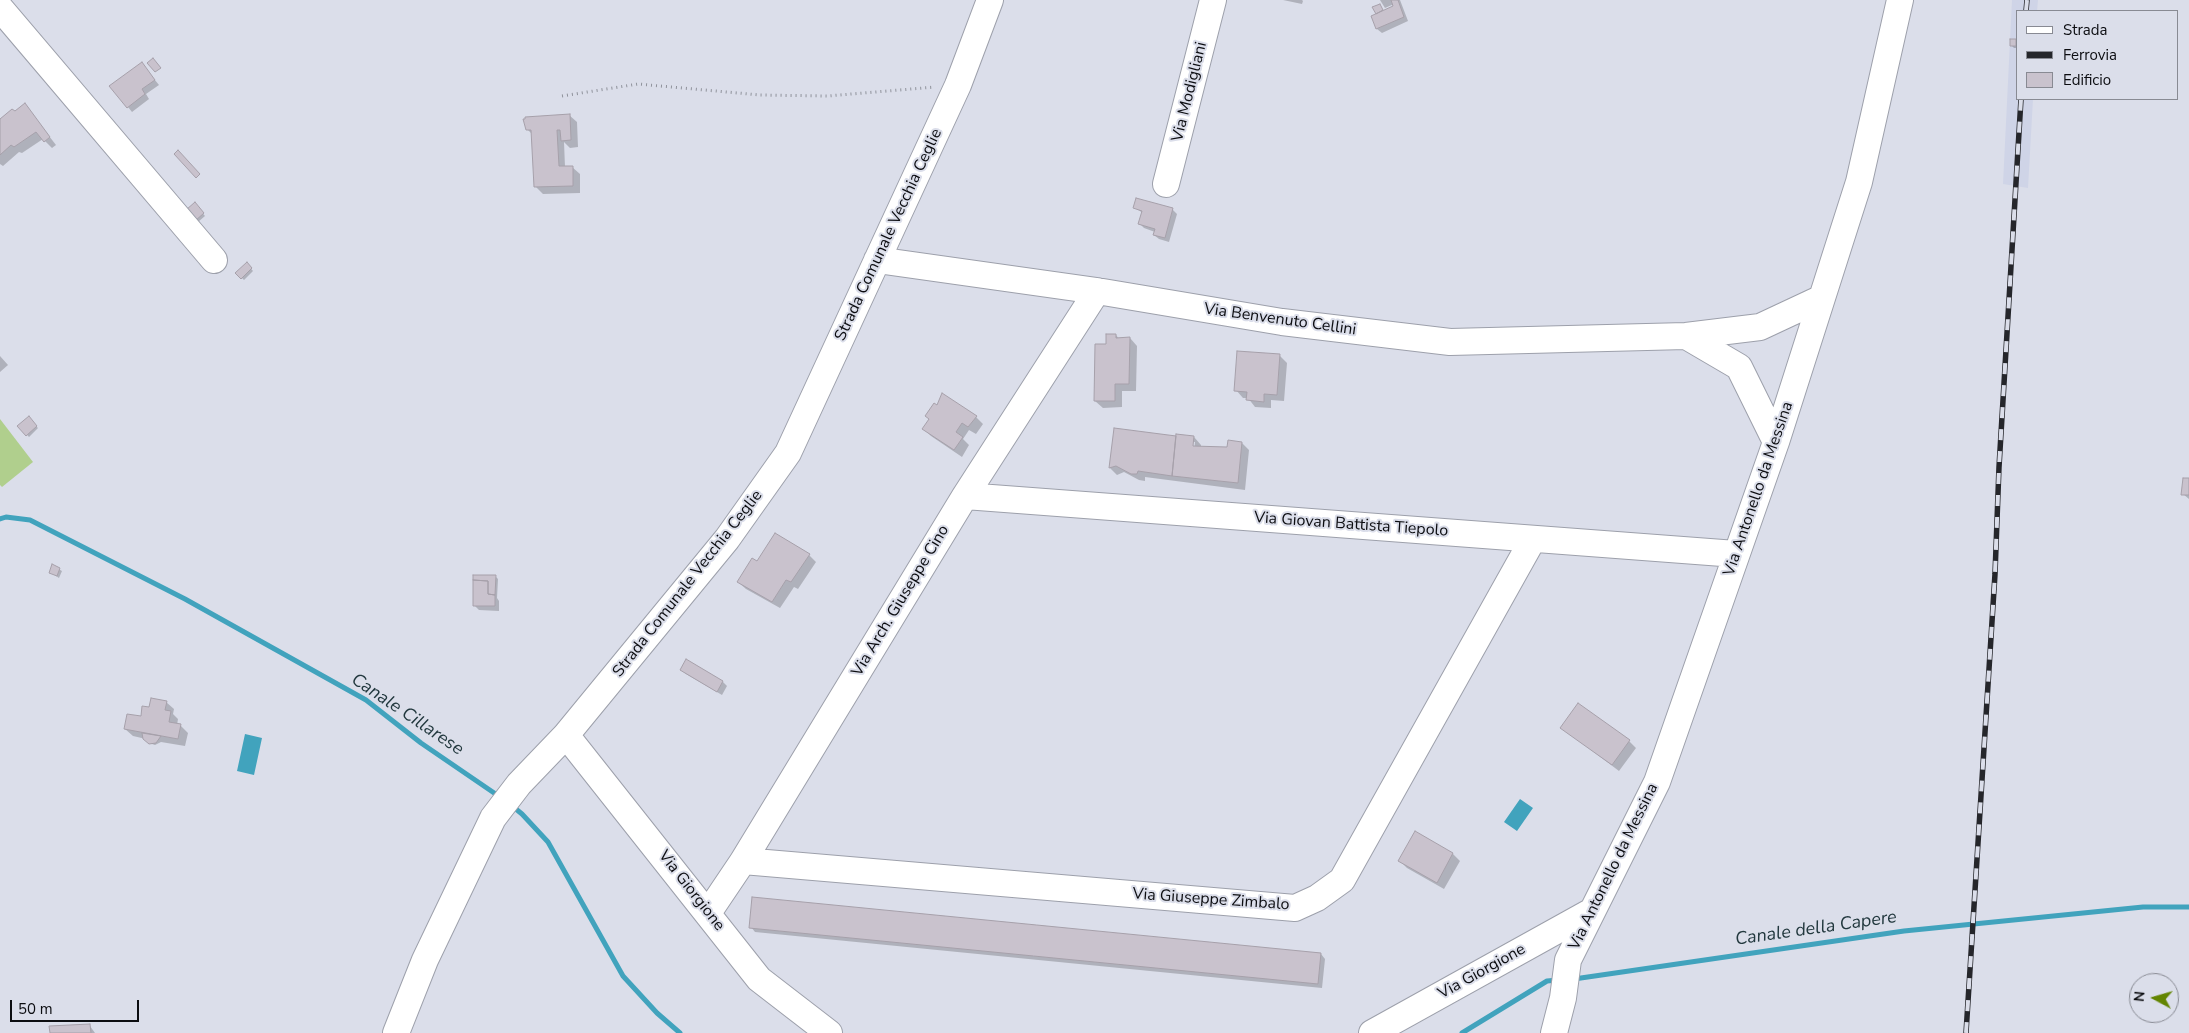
<!DOCTYPE html>
<style>
body{margin:0}
#map{position:relative;width:2189px;height:1033px;overflow:hidden;background:#dbdeea;font-family:"Nunito Sans",sans-serif}
canvas{display:block}
.legend{position:absolute;left:2016px;top:10px;width:162px;height:90px;box-sizing:border-box;background:#dbdeea;border:1px solid #888a93;margin:0;padding:6px 9px;list-style:none;font-size:15px;color:#0c0d11}
.legend li{display:flex;align-items:center;gap:10px;height:25px}
.legend b{width:25px;border:1px solid #888a93}
.north{position:absolute;left:2129px;top:973px;width:50px;height:50px;box-sizing:border-box;background:#dbdeea;border:1px solid #888a93;border-radius:50%;rotate:276deg;font-size:14px;font-weight:700;line-height:20px;text-align:center;color:#0c0d11}
.north::after{content:'';display:block;margin:auto;width:18px;height:22px;background:#638501;clip-path:polygon(50% 0,100% 100%,50% 72%,0 100%)}
.scale{position:absolute;left:10px;top:1000px;width:129px;height:22px;box-sizing:border-box;border:2px solid #0c0d11;border-top:0;padding-left:6px;font-size:15px;line-height:18px;white-space:nowrap;color:#0c0d11;-webkit-text-stroke:4px #dbdeea;paint-order:stroke}
</style>
<div id="map">
<canvas width="2189" height="1033"></canvas>
<ul class="legend">
<li><b style="height:6px;background:#fff"></b>Strada</li>
<li><b style="height:6px;background:#25262b"></b>Ferrovia</li>
<li><b style="height:14px;background:#c9c2cd"></b>Edificio</li>
</ul>
<div class="north">N</div>
<div class="scale">50 m</div>
</div>
<script>
const c = document.querySelector('canvas').getContext('2d');
c.lineJoin = 'round';
function paint(path, color) { c.fillStyle = color; c.fill(path, 'evenodd'); }
const toPath = rows => new Path2D(rows.map(r => 'M' + r).join(''));
function strokePath(path, color, width, dash) { c.strokeStyle = color; c.lineWidth = width; c.lineCap = dash ? 'butt' : 'round'; c.setLineDash(dash || []); c.stroke(path); }
function label(font, color, halo, rows, align = 'center') {
  c.font = font + ' "Nunito Sans",sans-serif'; c.lineWidth = 4; c.setLineDash([]); c.textBaseline = 'middle'; c.strokeStyle = halo; c.fillStyle = color; for (const [text, x, y, turn = 0] of rows) {
    c.save(); c.translate(x, y); c.rotate((+turn || 0) * Math.PI / 180); c.textAlign = isNaN(turn) ? turn : align; if (halo) c.strokeText(text, 0, 0); c.fillText(text, 0, 0); c.restore();
  }
}
paint(toPath([
 [2012,0,2038,0,2037,11,2018,11,2018,99,2033,99,2028,188,2003,184]
]), '#cfd4e7');
paint(toPath([
 [0,419,33,462,2,487,0,485]
]), '#b0cf8d');
paint(toPath([
 [245,734,262,738,254,775,237,771],
 [1520,799,1533,808,1517,831,1504,822]
]), '#41a3bd');
paint(toPath([
 [1283,0,1302,0,1303,1,1302,4],
 [1380,0,1400,0,1408,21,1382,33,1377,29,1373,17,1377,13,1380,5,1384,12,1395,6,1394,4,1385,8],
 [2015,40,2018,48,2014,48,2012,46],
 [146,69,159,85,146,94,149,99,132,112,128,107],
 [25,105,56,145,52,148,43,139,22,153,19,152,3,166,0,164,0,120],
 [569,115,577,122,578,147,570,148,564,142,565,167,572,167,580,174,580,193,543,194,536,187,533,135,527,129],
 [195,204,205,216,198,222,187,210],
 [1135,208,1172,209,1177,214,1169,242,1159,239,1154,235,1155,232,1144,228,1140,224,1143,213],
 [247,264,253,271,244,280,237,273],
 [1116,335,1119,339,1130,338,1137,346,1136,391,1122,391,1122,407,1103,408,1095,401,1107,345],
 [1279,355,1287,363,1284,401,1271,400,1271,408,1255,407,1248,398,1243,398,1236,390],
 [0,356,8,365,0,372],
 [937,407,976,417,983,424,976,434,969,430,963,439,969,445,962,457,931,436,924,429],
 [28,418,38,428,29,437,19,426],
 [1115,430,1177,438,1194,437,1201,445,1201,448,1228,449,1242,443,1249,450,1245,490,1145,477,1145,481,1139,480,1124,472,1117,475,1110,468],
 [1193,442,1195,442,1194,452,1191,452],
 [2189,479,2189,499,2183,494],
 [809,555,816,562,798,589,794,587,780,608,746,589,738,582,757,563],
 [53,566,62,571,59,578,50,572],
 [496,577,498,579,497,598,499,601,499,611,479,610,474,605],
 [686,661,723,682,727,686,722,695,686,674,681,670],
 [166,702,174,709,173,714,178,719,177,725,181,726,188,733,185,746,161,742,155,745,149,743,146,739,133,736,125,729,142,718,150,708],
 [1562,728,1629,741,1636,748,1619,771],
 [1415,833,1453,854,1460,861,1444,889,1407,868,1400,861],
 [751,927,1321,954,1325,959,1322,988,755,932],
 [90,1026,95,1033,51,1033]
]), '#0003');
strokePath(toPath([
 [0,519,6,517,30,520,185,599,366,700,421,743,500,797],
 [511,805,522,814,548,842,623,976,657,1013,680,1033],
 [1574,979,1904,931,2143,907,2189,907],
 [1462,1033,1547,981,1558,980]
]), '#41a3bd', 5);
const building = toPath([
 [1391,0,1398,0,1404,17,1376,29,1371,16,1393,6,1391,0],
 [1380,4,1383,10,1376,14,1372,7,1380,4],
 [2010,39,2016,39,2016,46,2010,46,2010,39],
 [153,58,161,68,155,72,147,63,153,58],
 [142,62,155,80,142,89,145,94,127,108,109,86,142,62],
 [25,103,50,137,44,142,36,132,14,147,11,145,0,155,0,119,12,109,15,111,25,103],
 [570,114,571,140,561,141,560,130,557,130,559,166,573,166,573,186,534,187,531,130,526,130,523,119,525,119,525,117,570,114],
 [178,150,200,174,196,178,174,154,178,150],
 [1136,198,1173,208,1165,238,1153,235,1155,229,1138,224,1142,211,1133,208,1136,198],
 [195,202,204,213,195,221,186,210,195,202],
 [247,262,252,268,241,279,235,273,247,262],
 [1106,334,1116,334,1116,338,1130,337,1129,384,1115,384,1115,401,1094,401,1095,344,1106,344,1106,334],
 [1237,351,1280,354,1277,395,1264,394,1264,402,1246,400,1247,392,1234,391,1237,351],
 [942,393,977,416,968,427,962,423,956,432,963,437,954,450,922,429,929,419,925,416,934,403,937,405,942,393],
 [29,416,37,426,26,436,17,426,29,416],
 [1114,428,1176,436,1172,476,1138,471,1137,474,1131,474,1116,466,1109,468,1114,428],
 [1176,434,1194,436,1193,446,1227,447,1228,440,1242,442,1238,483,1172,476,1176,434],
 [2183,478,2189,478,2189,495,2181,495,2183,478],
 [775,533,810,554,791,582,786,580,772,602,737,582,752,558,757,561,775,533],
 [52,564,60,568,57,576,49,573,52,564],
 [473,575,496,575,495,595,488,594,488,581,473,580,473,575],
 [473,580,488,581,488,594,495,595,495,606,473,606,473,580],
 [686,659,723,681,717,692,680,670,686,659],
 [151,698,167,701,165,710,171,711,169,722,181,724,178,739,124,729,127,714,141,716,142,706,149,707,151,698],
 [1578,703,1630,740,1612,765,1560,728,1578,703],
 [142,733,161,736,156,743,149,744,143,739,142,733],
 [1415,831,1453,853,1437,883,1398,861,1415,831],
 [752,897,1321,953,1318,984,749,928,752,897],
 [90,1024,91,1033,50,1033,49,1026,90,1024]
]);
paint(building, '#c9c2cd');
strokePath(building, '#a6a0aa', 1);
const minor = toPath([
 [0,8,214,260],
 [1166,184,1213,0],
 [877,260,1097,291,1282,322,1450,342,1686,336,1760,327,1822,298],
 [1686,336,1739,367,1776,442],
 [965,496,1736,554],
 [566,735,759,979,829,1033],
 [743,861,1295,908,1317,898,1342,880,1533,539],
 [708,913,743,861,965,496,1097,291],
 [396,1033,425,960,493,818,519,784,566,735,727,539,788,453,958,85,990,0],
 [1372,1033,1592,911],
 [1554,1033,1563,998,1568,960,1657,782,1776,442,1859,182,1900,0]
]);
strokePath(minor, '#9da0ab', 28);
strokePath(toPath([
 [562,96,638,84,760,95,828,96,935,87]
]), '#8f929b', 3, [1, 4]);
strokePath(minor, '#fff', 26);
const rail = toPath([
 [2026,11,2027,0],
 [1966,1033,1995,574,1999,467,2021,99]
]);
strokePath(rail, '#25262b', 5.5);
strokePath(rail, '#dbdeea', 4, [11]);
label('16px', '#0c0d11', '#dbdeea', [
 ["Via Modigliani",1190,92,-76],
 ["Strada Comunale Vecchia Ceglie",889,235,-65],
 ["Via Benvenuto Cellini",1280,320,8],
 ["Via Antonello da Messina",1759,489,-71],
 ["Via Giovan Battista Tiepolo",1351,525,4],
 ["Strada Comunale Vecchia Ceglie",688,584,-52],
 ["Via Arch. Giuseppe Cino",901,601,-59],
 ["Via Antonello da Messina",1614,867,-64],
 ["Via Giorgione",691,891,52],
 ["Via Giuseppe Zimbalo",1211,900,4],
 ["Via Giorgione",1482,972,-29]
]);
label('italic 18px', '#22383e', '#dbdeea', [
 ["Canale Cillarese",407,715,34],
 ["Canale della Capere",1816,929,-8]
]);
</script>
